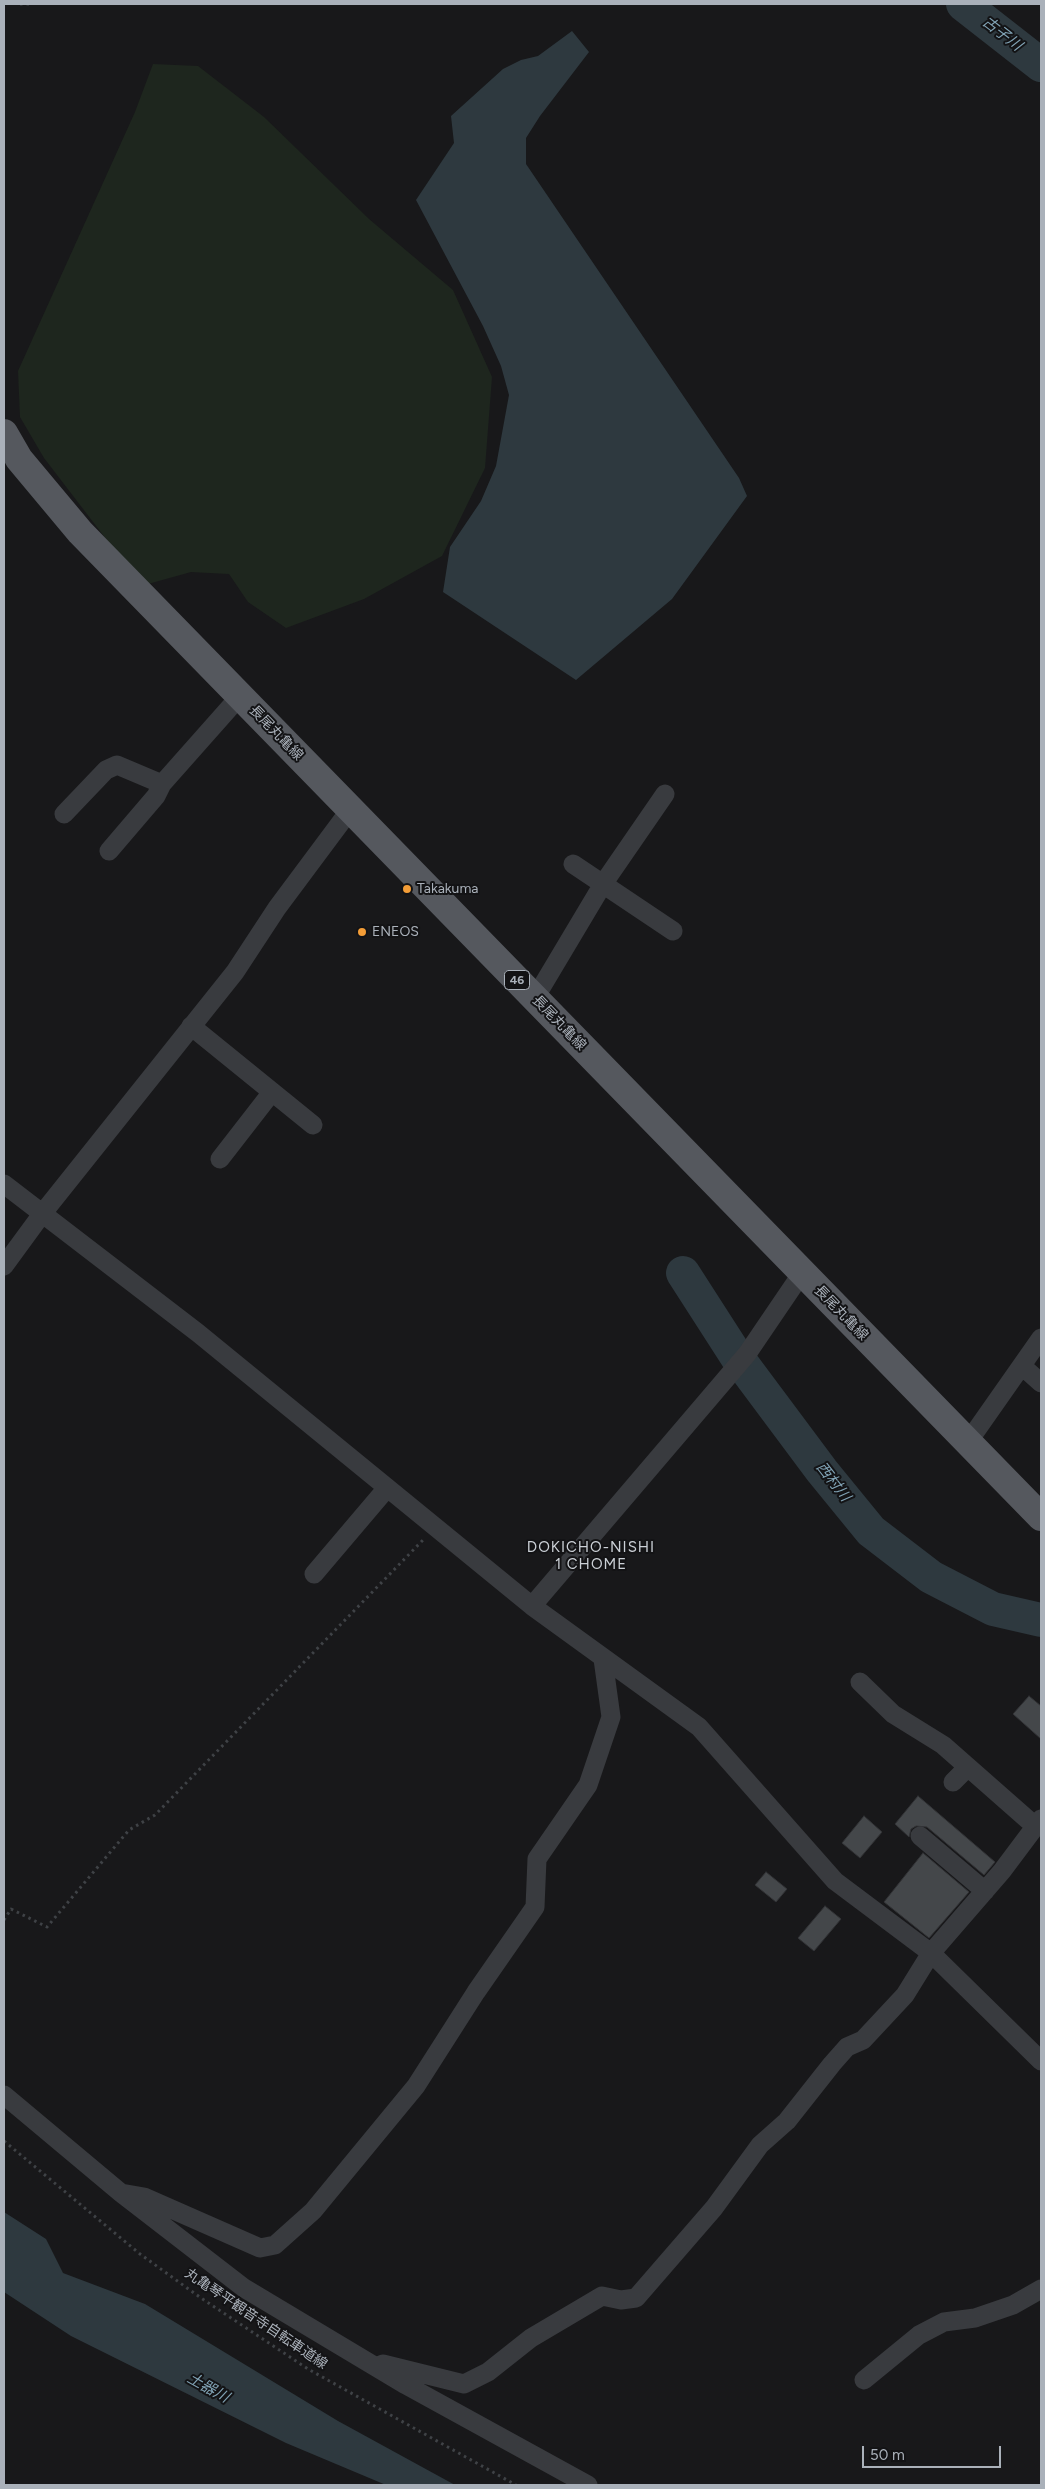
<!DOCTYPE html>
<meta charset="utf-8">
<style>
body{margin:0}
#map{position:relative;width:1045px;height:2489px;overflow:hidden;background:#18181a;font-family:Figtree,sans-serif}
canvas{display:block}
.frame{position:absolute;inset:0;border:5px solid #aab1ba;pointer-events:none}
.scale{position:absolute;left:862px;top:2446px;width:139px;height:22px;box-sizing:border-box;border:2px solid #aab1ba;border-top:0;padding-left:6px;font-size:15px;line-height:18px;white-space:nowrap;color:#aab1ba;-webkit-text-stroke:4px #131315;paint-order:stroke}
</style>
<div id="map">
<canvas width="1045" height="2489"></canvas>
<div class="frame"></div>
<div class="scale">50 m</div>
</div>
<script>
const c = document.querySelector('canvas').getContext('2d');
c.lineJoin = 'round';
function paint(path, color) { c.fillStyle = color; c.fill(path, 'evenodd'); }
const toPath = rows => new Path2D(rows.map(r => 'M' + r).join(''));
function strokePath(path, color, width, dash) { c.strokeStyle = color; c.lineWidth = width; c.lineCap = dash ? 'butt' : 'round'; c.setLineDash(dash || []); c.stroke(path); }
function label(font, color, halo, rows, align = 'center') {
  c.font = font + ' Figtree,"Noto Sans JP",sans-serif'; c.lineWidth = 4; c.setLineDash([]); c.textBaseline = 'middle'; c.strokeStyle = halo; c.fillStyle = color; for (const [text, x, y, turn = 0] of rows) {
    c.save(); c.translate(x, y); c.rotate((+turn || 0) * Math.PI / 180); c.textAlign = isNaN(turn) ? turn : align; if (halo) c.strokeText(text, 0, 0); c.fillText(text, 0, 0); c.restore();
  }
}
paint(toPath([
 [153,64,198,66,264,117,369,219,453,290,492,377,485,468,442,556,364,599,286,628,248,602,229,574,191,572,148,584,113,548,44,458,20,417,18,371,135,112]
]), '#1e261e');
paint(toPath([
 [572,31,589,52,540,116,526,138,526,164,739,478,747,496,672,599,576,680,443,592,450,547,481,501,496,466,509,395,501,366,483,326,416,200,454,143,451,116,503,69,521,60,538,56],
 [4,2212,46,2239,63,2273,145,2304,338,2421,455,2485,386,2485,286,2443,71,2336,4,2292]
]), '#2e393f');
strokePath(toPath([
 [963,4,1041,65],
 [683,1273,737,1357,822,1471,871,1531,931,1577,993,1609,1041,1620]
]), '#2e393f', 34);
const building = toPath([
 [1029,1696,1041,1706,1041,1739,1013,1714,1029,1696],
 [918,1796,995,1862,984,1875,927,1827,916,1826,911,1829,909,1837,895,1824,918,1796],
 [864,1816,882,1832,860,1858,842,1843,864,1816],
 [923,1853,969,1892,929,1938,884,1902,923,1853],
 [766,1872,787,1889,776,1902,755,1885,766,1872],
 [825,1906,841,1919,814,1951,798,1938,825,1906]
]);
paint(building, '#44474a');
strokePath(building, '#323336', 1);
strokePath(toPath([
 [20,4,32,4],
 [4,1920,11,1909,47,1927,129,1830,155,1815,423,1540],
 [4,2141,140,2254,201,2298,308,2369,516,2485]
]), '#3f4246', 3, [2.5, 4]);
strokePath(toPath([
 [64,814,106,770,117,765,162,784],
 [109,851,156,796,162,784,240,696],
 [573,864,673,931],
 [535,998,603,884,665,794],
 [191,1026,313,1125],
 [220,1159,272,1092],
 [4,1184,198,1333,532,1606,699,1727,835,1881,931,1953,1041,2061],
 [4,1266,42,1214,235,972,277,908,350,810],
 [1022,1366,1041,1383],
 [968,1442,1041,1338],
 [314,1574,387,1488],
 [532,1606,747,1354,802,1273],
 [860,1682,893,1714,943,1745,1035,1826],
 [953,1782,968,1767],
 [920,1836,985,1891],
 [4,2095,121,2193,244,2288,406,2385,588,2485],
 [121,2193,144,2197,260,2248,275,2245,313,2211,416,2086,476,1992,535,1907,537,1859,588,1785,611,1717,603,1659],
 [376,2367,383,2364,464,2384,488,2372,531,2338,602,2296,621,2300,636,2298,714,2208,760,2145,787,2121,832,2064,847,2047,863,2040,905,1995,931,1953,1002,1871,1041,1819],
 [864,2380,919,2335,944,2322,975,2318,1013,2305,1041,2289]
]), '#393b3f', 19);
strokePath(toPath([
 [4,433,19,459,80,532,1041,1517]
]), '#55585e', 28);
for (const [x, y, r, color] of [
 [407,889,5,"#f39d37"],
 [362,932,5,"#f39d37"]
]) { const dot = new Path2D(); dot.arc(x, y, r, 0, 2 * Math.PI); c.fillStyle = color; c.fill(dot); strokePath(dot, '#131315', 2); }
for (const [x, y, w] of [
 [517,980,25]
]) { const box = new Path2D(); box.roundRect(x - w / 2, y - 9.5, w, 19, 4); c.fillStyle = '#131315'; c.fill(box); strokePath(box, '#aab1ba', 1); }
label('bold 12px', '#aab1ba', null, [
 ["46",517,980]
]);
label('14px', '#aab1ba', '#131315', [
 ["長尾丸亀線",276,733,46],
 ["長尾丸亀線",559,1023,46],
 ["長尾丸亀線",841,1313,46],
 ["丸亀琴平観音寺自転車道線",256,2319,34]
]);
label('14px', '#aab1ba', '#131315', [
 ["Takakuma",417,889],
 ["ENEOS",372,932]
], 'left');
label('italic 15px', '#81a3b5', '#131315', [
 ["古子川",1002,34,38],
 ["西村川",833,1482,52],
 ["土器川",208,2388,29]
]);
c.letterSpacing = '1px';
label('15px', '#cbd0d6', '#131315', [
 ["DOKICHO-NISHI",591,1548],
 ["1 CHOME",591,1565]
]);
c.letterSpacing = '0px';
</script>
